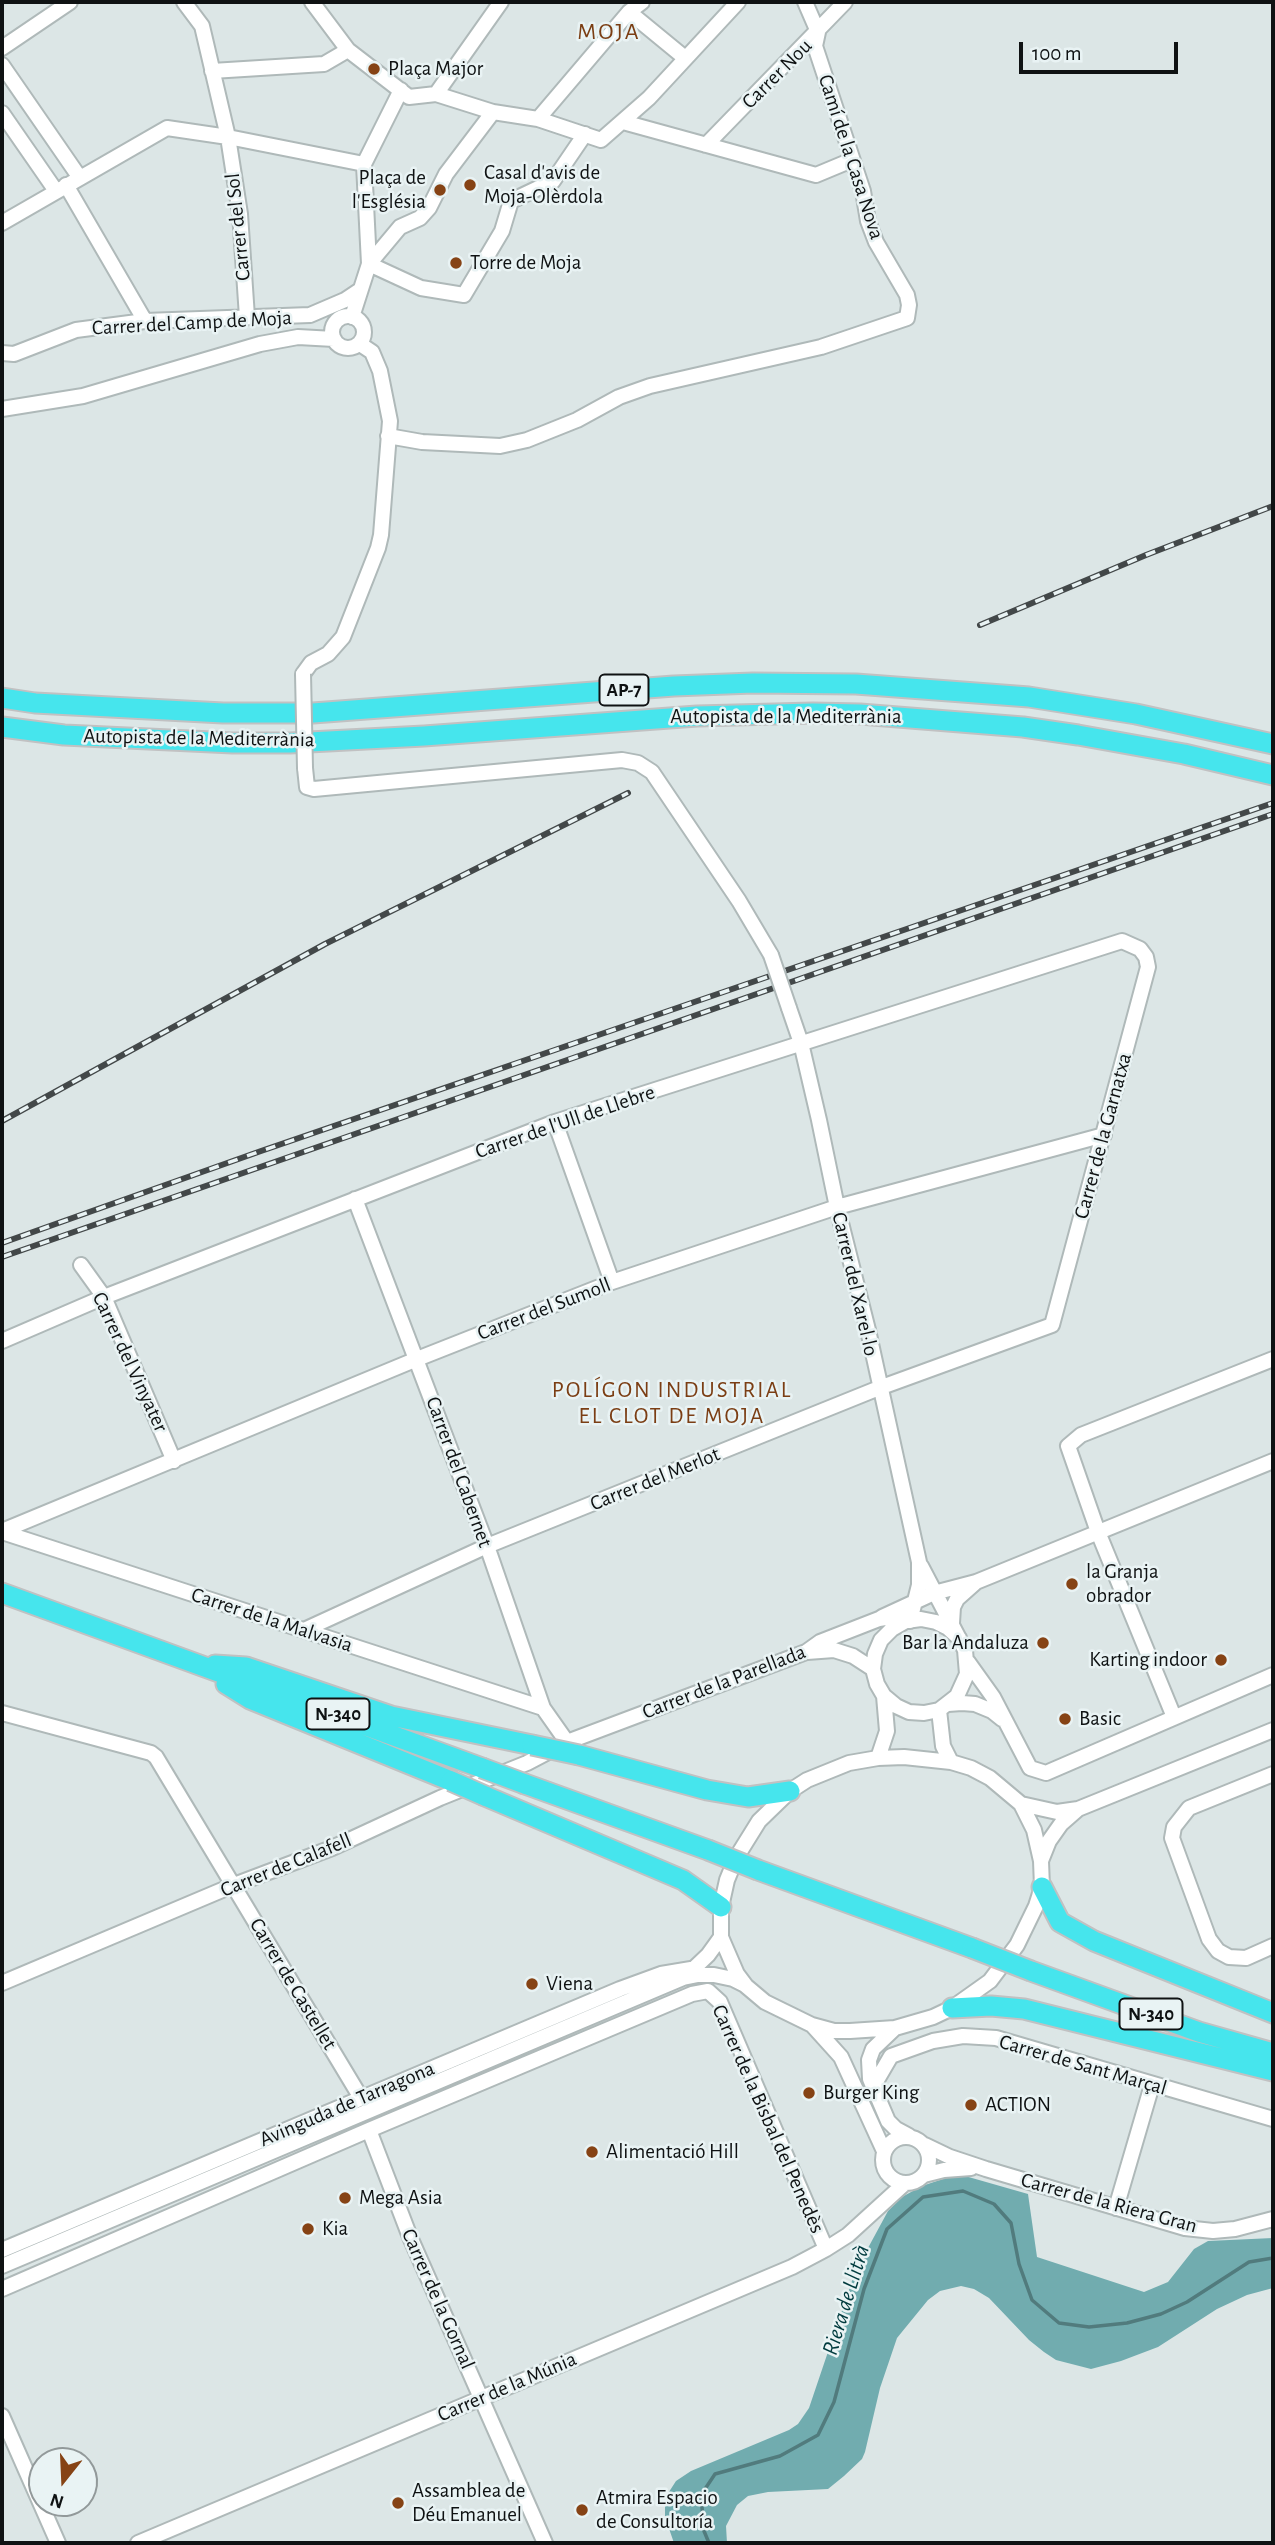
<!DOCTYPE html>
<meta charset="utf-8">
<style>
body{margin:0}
#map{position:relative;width:1275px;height:2545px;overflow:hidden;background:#dce6e6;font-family:"Alegreya Sans",sans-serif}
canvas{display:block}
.frame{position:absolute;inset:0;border:4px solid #0f1213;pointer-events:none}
.north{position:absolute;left:28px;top:2447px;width:70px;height:70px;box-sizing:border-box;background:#e9f3f4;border:2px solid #92999a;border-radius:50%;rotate:198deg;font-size:19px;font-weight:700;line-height:28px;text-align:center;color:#0f1213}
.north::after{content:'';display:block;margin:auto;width:24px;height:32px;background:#864315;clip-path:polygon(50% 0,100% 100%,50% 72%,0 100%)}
.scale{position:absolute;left:1019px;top:42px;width:159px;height:32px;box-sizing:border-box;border:4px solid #0f1213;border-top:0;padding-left:9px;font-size:21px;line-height:24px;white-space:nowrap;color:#0f1213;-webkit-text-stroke:5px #e9f3f4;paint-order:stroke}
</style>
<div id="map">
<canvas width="1275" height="2545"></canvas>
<div class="frame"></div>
<div class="north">N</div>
<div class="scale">100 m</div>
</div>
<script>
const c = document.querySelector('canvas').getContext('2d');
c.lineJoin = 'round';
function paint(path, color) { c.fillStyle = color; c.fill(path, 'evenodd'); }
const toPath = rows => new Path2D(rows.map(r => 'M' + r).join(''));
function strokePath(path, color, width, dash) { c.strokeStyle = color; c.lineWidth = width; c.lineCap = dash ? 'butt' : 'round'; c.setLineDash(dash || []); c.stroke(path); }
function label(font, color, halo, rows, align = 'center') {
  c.font = font + ' "Alegreya Sans",sans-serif'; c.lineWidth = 5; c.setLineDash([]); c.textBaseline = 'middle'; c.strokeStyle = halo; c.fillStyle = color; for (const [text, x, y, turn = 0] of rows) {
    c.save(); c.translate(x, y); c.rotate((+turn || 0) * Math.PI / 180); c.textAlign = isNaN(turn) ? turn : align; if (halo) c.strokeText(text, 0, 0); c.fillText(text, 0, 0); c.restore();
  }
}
paint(toPath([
 [958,2174,1028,2194,1037,2257,1144,2292,1168,2282,1194,2249,1208,2241,1273,2238,1273,2288,1247,2295,1217,2309,1158,2347,1121,2361,1091,2369,1056,2360,1044,2352,1029,2340,989,2298,974,2289,961,2286,940,2291,928,2300,897,2338,880,2388,865,2452,862,2459,844,2476,828,2489,768,2492,748,2496,737,2505,726,2526,727,2543,674,2543,665,2517,665,2506,667,2495,676,2481,691,2471,789,2430,798,2424,809,2408,855,2272,888,2211,902,2197,922,2186]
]), '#71acaf');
strokePath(toPath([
 [709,2543,704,2531,701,2495,715,2474,780,2456,818,2435,834,2402,864,2289,887,2229,923,2197,963,2191,994,2204,1011,2223,1019,2264,1032,2300,1059,2323,1089,2327,1127,2323,1161,2314,1187,2302,1249,2262,1273,2258]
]), '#517b7d', 3.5);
const minor = toPath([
 [184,2,202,26,228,137,240,214,247,317],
 [312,2,348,50,409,97,436,94,493,112,538,119,601,140,649,98,738,2],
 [629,12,685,58],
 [2,48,70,2],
 [2,65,80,178],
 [212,71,324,64,348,50],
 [436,94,501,2],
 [2,113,56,191],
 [538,119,629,12,642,2],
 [623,122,816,175,852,160],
 [706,145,845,2],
 [66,185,145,321],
 [2,223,167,128,228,137,364,164],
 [369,264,421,288,464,295,502,231,511,201,553,181,585,134],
 [369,264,400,227,420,218,429,208,446,174,493,112],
 '332 332a16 16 0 1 1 32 0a16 16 0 1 1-32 0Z',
 [352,317,369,264,364,164,401,90],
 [2,353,14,354,76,330,145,321,310,315,345,300,360,290],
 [2,409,83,396,260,344,298,337,334,339],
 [388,436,422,442,500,446,527,440,577,420,619,397,650,386,821,347,907,318,909,305,907,295,876,242,868,221,863,191,815,46,818,32,805,2],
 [303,674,311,663,328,654,343,637,378,548,381,535,390,421,380,371,372,352,360,344],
 [305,768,307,787,314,789,622,760,638,763,652,772,739,901,771,955],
 [789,1008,801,1043,819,1120,837,1207,868,1330,919,1562,919,1585,910,1621],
 [555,1122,612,1282],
 [355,1199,487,1546,543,1708,567,1742],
 [81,1265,104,1297,174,1461],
 [2,1341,104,1297,555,1122,1122,941,1140,949,1146,957,1148,967,1052,1325,879,1388,487,1546,304,1630],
 [2,1531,417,1359,612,1282,837,1207,1104,1135],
 [2,1532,543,1708],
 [921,1566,965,1650,967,1674,957,1696,939,1710,924,1713,909,1712,896,1706,884,1696,877,1684,873,1669,875,1654,881,1640,892,1629,906,1621,921,1619,936,1622,948,1628,959,1638],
 [882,1617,934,1593,976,1582,1273,1461],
 [952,1623,953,1607,957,1599,975,1583],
 [807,1652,834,1650,853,1656,873,1669],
 [968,1662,993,1697,1030,1768,1046,1773,1273,1675],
 [948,1704,962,1703,975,1704,992,1711,1002,1719],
 [939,1710,943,1746,951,1762],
 [2,1713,151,1753,156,1757,361,2098],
 [1174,1717,1098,1532,1068,1446,1081,1435,1273,1359],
 [904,1757,951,1762,971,1768,990,1778,1021,1804,1034,1830,1041,1861,1042,1887,1036,1906,1017,1945,990,1981,952,2008,933,2017,895,2028,850,2031,834,2031,812,2025,765,2002,746,1986,737,1974,721,1937,721,1907,727,1880,736,1858,759,1821,790,1791,807,1780,849,1763,878,1758,904,1757],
 [878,1758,887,1731,884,1696],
 [1273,1774,1189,1808,1174,1827,1172,1838,1209,1939,1218,1951,1229,1957,1246,1958,1273,1946],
 [1021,1804,1057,1812,1078,1809,1273,1730],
 [1041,1861,1049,1841,1061,1824,1077,1810],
 [687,1975,708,1955,721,1937],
 [2,1983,234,1885,332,1848,440,1798,527,1763,567,1742,806,1652,820,1642,879,1619,891,1617,906,1621],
 [813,2026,841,2057,884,2151],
 [894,2029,873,2049,869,2060,870,2079,888,2121,896,2129,909,2136],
 [876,2093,877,2080,891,2056,933,2041,963,2036,996,2038,1273,2119],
 [369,2130,410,2237,545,2543],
 '883 2160a23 23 0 1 1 46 0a23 23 0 1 1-46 0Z',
 [925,2145,950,2157,986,2169,1185,2228,1213,2231,1235,2229,1273,2219],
 [924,2175,944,2170,971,2168],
 [1116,2208,1152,2085],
 [2,2250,620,1989,661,1974,691,1969],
 [2,2266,683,1978,698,1975,714,1975,733,1979,745,1985],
 [2,2289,369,2130,692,1994,708,1991,720,2002,826,2249],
 [2,2416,58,2543],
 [138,2543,792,2267,826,2249,848,2235,904,2184]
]);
const highway = toPath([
 [2,698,35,703,223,713,313,713,674,686,753,683,856,684,1029,697,1136,714,1273,744],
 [2,727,64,735,233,743,290,743,424,736,697,716,813,713,860,714,1023,727,1078,735,1184,754,1273,775],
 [2,1593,482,1768],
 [215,1665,246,1667,391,1716,532,1745],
 [226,1684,250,1699,451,1781],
 [579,1755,707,1790,748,1797,790,1791],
 [525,1784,708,1850],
 [485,1796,683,1880,721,1907],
 [758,1870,972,1948],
 [1042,1887,1060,1922,1094,1941,1273,2013],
 [1031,1971,1199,2032,1273,2053],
 [952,2008,991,2006,1024,2009,1273,2071]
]);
strokePath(minor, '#afb9b9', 18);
strokePath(highway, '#c1c1c2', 23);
strokePath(minor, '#fff', 14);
strokePath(highway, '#46e5ed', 19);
const rail = toPath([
 [980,625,1146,555,1273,506],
 [2,1121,325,944,628,793],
 [2,1243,261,1151,1273,803],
 [2,1257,1273,814]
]);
strokePath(rail, '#434849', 6);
strokePath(rail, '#e9f3f4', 3.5, [10]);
const minorBridge = toPath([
 [303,674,305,768],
 [771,955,789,1008]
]);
const highwayBridge = toPath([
 [532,1745,579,1755],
 [482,1768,525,1784],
 [451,1781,485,1796],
 [708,1850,758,1870],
 [972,1948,1031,1971]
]);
strokePath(minorBridge, '#afb9b9', 18, []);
strokePath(highwayBridge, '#c1c1c2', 23, []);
strokePath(minorBridge, '#fff', 14);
strokePath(highwayBridge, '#46e5ed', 19);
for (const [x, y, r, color] of [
 [374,69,7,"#864315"],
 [470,185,7,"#864315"],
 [440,190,7,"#864315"],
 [456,263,7,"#864315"],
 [1072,1584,7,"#864315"],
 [1043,1643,7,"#864315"],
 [1221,1660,7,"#864315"],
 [1065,1719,7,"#864315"],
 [532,1984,7,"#864315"],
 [809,2093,7,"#864315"],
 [971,2105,7,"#864315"],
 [592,2152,7,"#864315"],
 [345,2198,7,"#864315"],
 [308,2229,7,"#864315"],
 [398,2503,7,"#864315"],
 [582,2510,7,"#864315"]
]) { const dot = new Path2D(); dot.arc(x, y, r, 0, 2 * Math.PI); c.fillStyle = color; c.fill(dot); strokePath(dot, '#e9f3f4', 2.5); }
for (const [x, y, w] of [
 [624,690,49],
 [338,1714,63],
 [1151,2014,63]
]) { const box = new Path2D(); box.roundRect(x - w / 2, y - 15.5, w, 31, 5); c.fillStyle = '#e9f3f4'; c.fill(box); strokePath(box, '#0f1213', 2); }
label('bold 19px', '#0f1213', null, [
 ["AP-7",624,690],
 ["N-340",338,1714],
 ["N-340",1151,2014]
]);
label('21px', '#0f1213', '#e9f3f4', [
 ["Plaça Major",388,69],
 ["Casal d'avis de",484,173],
 ["Moja-Olèrdola",484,197],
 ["Plaça de",426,178,"right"],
 ["l'Església",426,202,"right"],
 ["Torre de Moja",470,263],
 ["la Granja",1086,1572],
 ["obrador",1086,1596],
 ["Bar la Andaluza",1029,1643,"right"],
 ["Karting indoor",1207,1660,"right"],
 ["Basic",1079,1719],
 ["Viena",546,1984],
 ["Burger King",823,2093],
 ["ACTION",985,2105],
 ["Alimentació Hill",606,2152],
 ["Mega Asia",359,2198],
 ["Kia",322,2229],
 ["Assamblea de",412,2491],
 ["Déu Emanuel",412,2515],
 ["Atmira Espacio",596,2498],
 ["de Consultoría",596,2522]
], 'left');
label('21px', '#0f1213', '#e9f3f4', [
 ["Carrer Nou",777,74,-45],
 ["Camí de la Casa Nova",851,157,72],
 ["Carrer del Sol",238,227,-96],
 ["Carrer del Camp de Moja",192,323,-3],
 ["Autopista de la Mediterrània",786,717],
 ["Autopista de la Mediterrània",199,738,1],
 ["Carrer de l'Ull de Llebre",565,1122,-19],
 ["Carrer de la Garnatxa",1103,1136,-75],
 ["Carrer del Xarel·lo",855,1284,77],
 ["Carrer del Sumoll",544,1309,-21],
 ["Carrer del Vinyater",130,1362,65],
 ["Carrer del Cabernet",459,1472,70],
 ["Carrer del Merlot",655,1479,-22],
 ["Carrer de la Malvasia",272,1620,18],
 ["Carrer de la Parellada",724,1682,-21],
 ["Carrer de Calafell",286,1865,-22],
 ["Carrer de Castellet",293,1984,59],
 ["Carrer de Sant Marçal",1083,2065,16],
 ["Avinguda de Tarragona",347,2104,-23],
 ["Carrer de la Bisbal del Penedès",768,2119,66],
 ["Carrer de la Riera Gran",1109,2203,15],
 ["Carrer de la Gornal",438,2299,66],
 ["Carrer de la Múnia",507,2387,-23]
]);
c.letterSpacing = '2px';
label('23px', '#7b3e14', '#e9f3f4', [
 ["POLÍGON INDUSTRIAL",672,1390],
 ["EL CLOT DE MOJA",672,1416]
]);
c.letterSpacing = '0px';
label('italic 23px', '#003b3e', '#e9f3f4', [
 ["Riera de Llitrà",846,2300,-73]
]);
c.letterSpacing = '2px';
label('24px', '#7b3e14', '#e9f3f4', [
 ["MOJA",609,32]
]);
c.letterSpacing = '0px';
</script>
